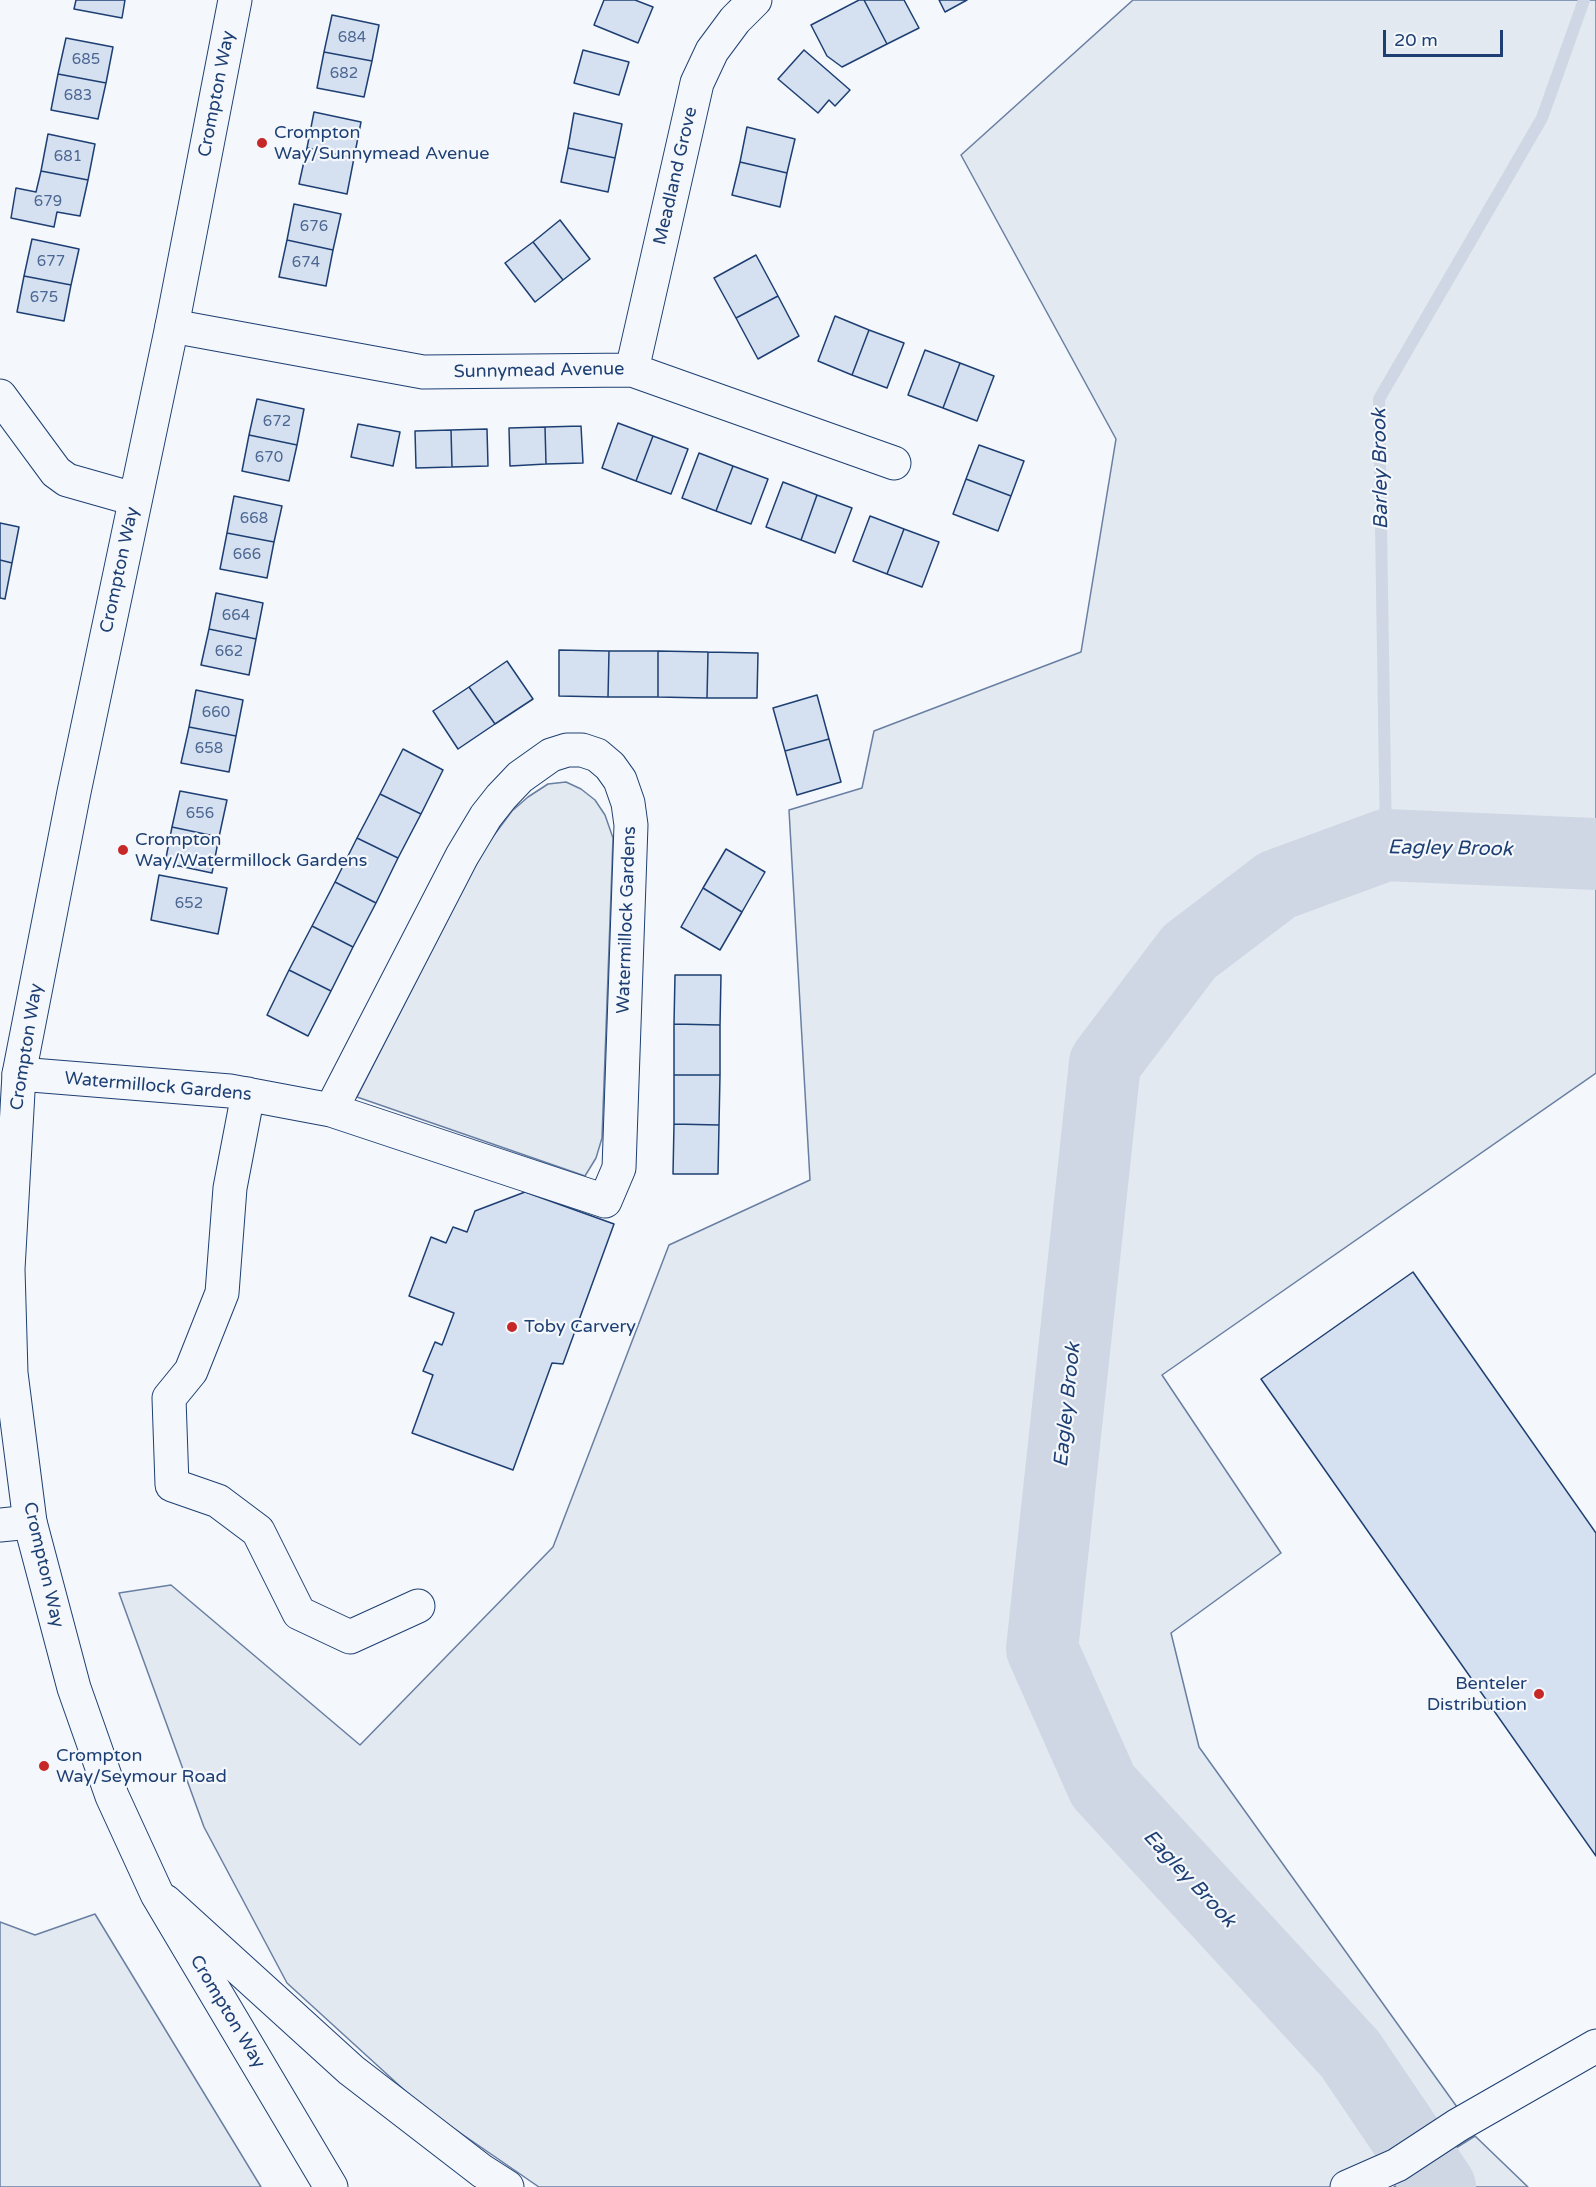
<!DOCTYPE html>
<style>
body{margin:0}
#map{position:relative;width:1596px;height:2187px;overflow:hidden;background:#f4f7fb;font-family:"Varela Round",sans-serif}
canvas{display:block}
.scale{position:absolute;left:1383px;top:30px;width:120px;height:27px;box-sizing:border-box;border:3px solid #1d3f73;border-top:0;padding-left:8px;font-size:18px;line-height:21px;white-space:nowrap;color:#1d3f73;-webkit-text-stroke:4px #f4f7fb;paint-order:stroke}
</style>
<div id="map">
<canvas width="1596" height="2187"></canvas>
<div class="scale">20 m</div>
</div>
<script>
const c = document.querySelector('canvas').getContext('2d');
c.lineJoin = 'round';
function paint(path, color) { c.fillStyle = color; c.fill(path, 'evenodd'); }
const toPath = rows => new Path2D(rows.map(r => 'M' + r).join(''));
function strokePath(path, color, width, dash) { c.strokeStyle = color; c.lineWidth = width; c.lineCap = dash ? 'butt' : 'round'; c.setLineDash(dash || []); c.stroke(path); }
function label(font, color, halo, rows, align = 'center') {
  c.font = font + ' "Varela Round",sans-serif'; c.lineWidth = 4.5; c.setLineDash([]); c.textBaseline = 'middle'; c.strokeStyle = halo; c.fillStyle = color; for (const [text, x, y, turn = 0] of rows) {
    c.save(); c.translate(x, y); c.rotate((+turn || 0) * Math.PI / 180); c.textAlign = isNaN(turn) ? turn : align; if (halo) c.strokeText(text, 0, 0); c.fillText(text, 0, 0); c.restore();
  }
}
const green = toPath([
 [1133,0,1596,0,1596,1073,1162,1375,1281,1553,1171,1633,1199,1747,1457,2107,1345,2187,539,2187,424,2108,287,1983,204,1827,119,1593,171,1585,360,1745,553,1547,669,1245,810,1180,789,810,862,788,874,731,1081,652,1116,439,961,155,1133,0],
 [566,782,581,789,595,800,605,815,613,838,602,1138,596,1158,585,1176,357,1097,483,850,512,811,528,797,548,784,566,782],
 [95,1914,261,2187,0,2187,0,1922,35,1935,95,1914],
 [1475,2136,1528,2187,1394,2187,1475,2136]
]);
paint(green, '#e3e9f0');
strokePath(green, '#687fa3', 1.5);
strokePath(toPath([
 [1386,845,1379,399,1542,118,1584,0]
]), '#cfd7e4', 12);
strokePath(toPath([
 [1440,2187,1350,2054,1103,1786,1042,1649,1105,1063,1189,952,1277,885,1386,845,1596,854]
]), '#cfd7e4', 72);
const building = toPath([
 [76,0,125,0,122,18,74,9,76,0],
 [604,0,635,0,653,7,638,43,594,25,604,0],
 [859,0,864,0,887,44,842,67,827,56,811,25,859,0],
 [864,0,904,0,919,28,887,44,864,0],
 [939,0,967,0,945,12,939,0],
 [332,15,379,25,372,61,324,52,332,15],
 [66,38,113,47,106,83,58,74,66,38],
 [583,50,629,62,619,95,574,83,583,50],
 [804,50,850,90,835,106,829,100,818,113,778,79,804,50],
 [324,52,372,61,364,97,317,88,324,52],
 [58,74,106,83,98,119,51,110,58,74],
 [314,112,361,122,354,158,307,148,314,112],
 [574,113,622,124,615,158,568,148,574,113],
 [747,127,795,139,787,173,740,162,747,127],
 [48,134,95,144,88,180,41,171,48,134],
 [307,148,354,158,347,194,299,184,307,148],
 [568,148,615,158,608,192,561,182,568,148],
 [740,162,787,173,780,207,732,195,740,162],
 [41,171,88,180,80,216,57,212,54,227,11,218,16,188,36,192,41,171],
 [294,204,341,214,333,250,287,240,294,204],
 [560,220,590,259,563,280,533,242,560,220],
 [32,239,79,249,71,285,24,276,32,239],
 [287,240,333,250,326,286,279,277,287,240],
 [533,242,563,280,535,302,505,263,533,242],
 [756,255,778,296,736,318,714,278,756,255],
 [24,276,71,285,64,321,17,312,24,276],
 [778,296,799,336,758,359,736,318,778,296],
 [835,316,869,330,852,375,818,361,835,316],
 [869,330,904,343,887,388,852,375,869,330],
 [925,350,960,363,943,408,908,395,925,350],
 [960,363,994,376,977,421,943,408,960,363],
 [257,399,304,409,297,445,249,435,257,399],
 [618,423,653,436,636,481,602,468,618,423],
 [358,424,400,432,393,466,351,457,358,424],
 [581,426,583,463,546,464,545,427,581,426],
 [545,427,546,464,510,466,509,428,545,427],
 [487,429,488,466,452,467,451,430,487,429],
 [451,430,452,467,416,468,415,431,451,430],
 [249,435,297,445,289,481,242,471,249,435],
 [653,436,688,449,671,494,636,481,653,436],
 [979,445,1024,461,1011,496,966,479,979,445],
 [699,453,733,466,716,511,682,498,699,453],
 [733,466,768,479,751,524,716,511,733,466],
 [966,479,1011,496,998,531,953,514,966,479],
 [783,482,817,495,801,540,766,527,783,482],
 [817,495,852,508,835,553,801,540,817,495],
 [234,496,282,506,274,542,227,533,234,496],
 [870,516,904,529,887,574,853,561,870,516],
 [0,523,19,527,12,563,0,560,0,523],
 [904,529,939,542,922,587,887,574,904,529],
 [227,533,274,542,267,578,220,569,227,533],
 [0,560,12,563,5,599,0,598,0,560],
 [216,593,263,603,256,639,209,629,216,593],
 [209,629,256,639,249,675,201,665,209,629],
 [559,650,609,651,608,697,559,696,559,650],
 [609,651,658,651,658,697,608,697,609,651],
 [658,651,708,652,707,698,658,697,658,651],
 [708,652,758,653,757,698,707,698,708,652],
 [507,661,533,699,495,724,469,687,507,661],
 [469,687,495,724,458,749,433,711,469,687],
 [196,690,243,700,236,736,189,727,196,690],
 [817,695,829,739,785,751,773,708,817,695],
 [189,727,236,736,229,772,181,763,189,727],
 [829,739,841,782,797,795,785,751,829,739],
 [403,749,443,770,421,814,380,794,403,749],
 [180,791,227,800,219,837,172,827,180,791],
 [380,794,421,814,398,858,357,838,380,794],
 [172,827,219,837,212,873,165,863,172,827],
 [357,838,398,858,376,903,335,882,357,838],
 [726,849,765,872,742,912,703,888,726,849],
 [159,875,227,888,218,934,151,920,159,875],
 [335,882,376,903,353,947,312,926,335,882],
 [703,888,742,912,720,950,681,927,703,888],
 [312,926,353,947,331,991,289,970,312,926],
 [289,970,331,991,308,1036,267,1015,289,970],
 [675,975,721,975,720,1025,674,1024,675,975],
 [674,1024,720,1025,720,1075,674,1075,674,1024],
 [674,1075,720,1075,719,1125,674,1124,674,1075],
 [674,1124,719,1125,718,1174,673,1174,674,1124],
 [525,1192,614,1224,563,1364,552,1363,513,1470,412,1433,433,1375,423,1371,435,1342,442,1345,454,1313,409,1296,431,1237,446,1243,453,1227,467,1232,475,1211,525,1192],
 [1413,1272,1596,1533,1596,1856,1261,1379,1413,1272]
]);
paint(building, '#d5e0f0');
strokePath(building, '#1d3f73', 1.5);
const minor = toPath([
 [172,326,423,372,632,370,894,463],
 [632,370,697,83,712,51,735,20,755,0],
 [0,396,56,472,67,480,134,499],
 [19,1074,230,1091,331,1110,605,1201,619,1168,631,825,628,803,620,780,610,766,597,755,582,750,567,750,551,755,520,777,501,797,486,816,462,856,331,1110],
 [248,1094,230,1188,222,1293,191,1371,169,1398,172,1485,218,1501,258,1531,299,1613,350,1637,418,1606],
 [0,1525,30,1522],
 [165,1901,351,2070,482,2171,507,2187],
 [1347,2187,1397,2165,1458,2125,1596,2046]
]);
const highway = toPath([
 [235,0,172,326,74,792,19,1074,8,1269,11,1373,30,1522,74,1688,112,1796,157,1894,331,2187]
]);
strokePath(minor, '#1d3f73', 35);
strokePath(highway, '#1d3f73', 35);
strokePath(minor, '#f4f7fb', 33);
strokePath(highway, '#f4f7fb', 33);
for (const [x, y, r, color] of [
 [262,143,6,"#c62828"],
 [123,850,6,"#c62828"],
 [512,1327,6,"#c62828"],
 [1539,1694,6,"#c62828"],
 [44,1766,6,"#c62828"]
]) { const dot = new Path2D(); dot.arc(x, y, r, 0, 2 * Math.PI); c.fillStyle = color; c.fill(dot); strokePath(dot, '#f4f7fb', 2); }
label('15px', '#4b6792', null, [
 ["684",352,38],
 ["685",86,60],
 ["682",344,74],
 ["683",78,96],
 ["681",68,157],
 ["679",48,202],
 ["676",314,227],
 ["677",51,262],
 ["674",306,263],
 ["675",44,298],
 ["672",277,422],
 ["670",269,458],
 ["668",254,519],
 ["666",247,555],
 ["664",236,616],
 ["662",229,652],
 ["660",216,713],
 ["658",209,749],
 ["656",200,814],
 ["652",189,904]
]);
label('18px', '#1d3f73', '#f4f7fb', [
 ["Crompton Way",217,94,-79],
 ["Meadland Grove",676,176,-77],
 ["Sunnymead Avenue",539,371,-1],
 ["Crompton Way",120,570,-78],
 ["Watermillock Gardens",627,920,-88],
 ["Crompton Way",27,1047,-81],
 ["Watermillock Gardens",158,1087,5],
 ["Crompton Way",43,1565,77],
 ["Crompton Way",227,2012,59]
]);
label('18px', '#1d3f73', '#f4f7fb', [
 ["Crompton",274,133],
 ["Way/Sunnymead Avenue",274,154],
 ["Crompton",135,840],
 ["Way/Watermillock Gardens",135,861],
 ["Toby Carvery",524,1327],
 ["Benteler",1527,1684,"right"],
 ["Distribution",1527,1705,"right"],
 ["Crompton",56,1756],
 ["Way/Seymour Road",56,1777]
], 'left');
label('italic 20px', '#1d3f73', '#f4f7fb', [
 ["Barley Brook",1381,469,-91],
 ["Eagley Brook",1450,849,1],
 ["Eagley Brook",1068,1405,-84],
 ["Eagley Brook",1189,1879,47]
]);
</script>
